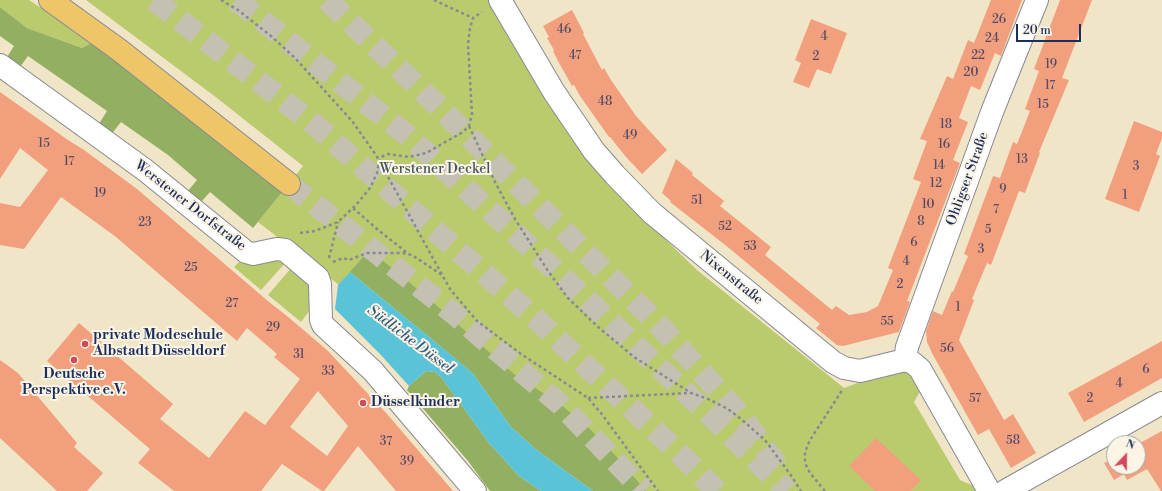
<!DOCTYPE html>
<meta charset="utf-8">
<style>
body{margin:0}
#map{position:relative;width:1162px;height:491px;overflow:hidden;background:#f0e5c7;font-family:"Libre Bodoni",serif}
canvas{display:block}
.north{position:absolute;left:1106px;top:435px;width:40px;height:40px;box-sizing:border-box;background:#fcf5e5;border:1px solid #a2a6af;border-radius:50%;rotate:22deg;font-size:11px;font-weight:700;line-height:16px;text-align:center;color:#1b2f5e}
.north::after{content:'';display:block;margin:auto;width:14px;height:18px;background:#d1495b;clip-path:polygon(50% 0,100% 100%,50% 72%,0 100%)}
.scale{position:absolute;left:1016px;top:24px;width:65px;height:18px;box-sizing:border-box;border:2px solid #1b2f5e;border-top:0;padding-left:5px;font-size:12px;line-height:14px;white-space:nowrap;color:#1b2f5e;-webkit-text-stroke:3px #fcf5e5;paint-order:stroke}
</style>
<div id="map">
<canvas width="1162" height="491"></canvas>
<div class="north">N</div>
<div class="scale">20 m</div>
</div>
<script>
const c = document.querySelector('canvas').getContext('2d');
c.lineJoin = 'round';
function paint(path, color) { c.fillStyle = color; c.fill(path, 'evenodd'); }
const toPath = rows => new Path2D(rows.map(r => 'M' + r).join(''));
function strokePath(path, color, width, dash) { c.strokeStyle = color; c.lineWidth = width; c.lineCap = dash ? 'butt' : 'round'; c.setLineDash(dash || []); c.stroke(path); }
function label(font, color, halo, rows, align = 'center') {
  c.font = font + ' "Libre Bodoni",serif'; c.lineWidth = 4; c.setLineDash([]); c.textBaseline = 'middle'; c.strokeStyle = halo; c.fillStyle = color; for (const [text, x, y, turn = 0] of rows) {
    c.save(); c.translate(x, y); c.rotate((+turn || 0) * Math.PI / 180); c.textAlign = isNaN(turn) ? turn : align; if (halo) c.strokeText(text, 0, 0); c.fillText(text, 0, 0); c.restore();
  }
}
paint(toPath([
 [0,0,29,0,93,42,82,48,27,28,0,7],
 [86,0,491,0,531,73,566,131,611,187,697,270,844,388,863,381,905,370,915,375,922,388,914,402,960,480,976,487,979,491,593,491,468,369,351,272,339,285,258,222,303,166,217,98],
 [280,256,286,262,261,290,234,267,239,262],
 [292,267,312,286,313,306,301,322,268,295]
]), '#bacb6e');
paint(toPath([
 [0,7,27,28,82,48,93,42,283,191,253,228,210,192,201,202,188,191,197,180,168,155,121,122,110,136,97,127,107,111,28,56,17,71,4,62,14,46,0,36],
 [364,256,376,256,387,264,427,297,515,375,560,404,589,428,615,455,646,491,593,491,538,451,511,427,474,375,468,369,350,272],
 [426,371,435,372,441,377,489,443,519,476,541,491,490,491,468,461,407,390,409,386]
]), '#93af61');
paint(toPath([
 [350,272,468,369,474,375,511,427,538,451,593,491,541,491,519,476,489,443,441,377,435,372,426,371,409,386,380,354,335,309,338,285]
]), '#5bc3d8');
paint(toPath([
 [991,0,1022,0,1001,56,995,53,980,90,971,86,959,118,968,122,953,160,960,163,907,301,910,302,899,332,843,346,837,345,816,328,820,324,729,248,670,202,671,201,662,193,676,159,693,173,692,175,724,201,720,206,771,247,765,255,832,310,836,306,849,315,867,312,878,306,893,270,888,268,921,182,913,179,927,141,920,139,947,76,953,79,968,40,974,43],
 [1060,0,1092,0,1062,78,1069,80,1039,152,1040,153,1025,193,1019,191,991,265,987,263,972,299,974,300,959,340,1004,420,1013,414,1036,453,1011,468,989,429,978,435,933,355,927,342,926,331,933,311,942,315,952,291,953,292,968,256,964,254,993,176,1000,178,1013,142,1017,144,1030,111,1025,109,1039,71,1034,69],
 [572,10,584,33,583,34,602,70,604,68,611,80,636,116,667,150,642,174,626,157,610,137,609,137,580,96,574,85,572,86,558,61,553,51,554,50,547,38,549,37,543,26],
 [811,19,847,33,831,74,817,69,809,88,793,82,801,63,795,60],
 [0,92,68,140,84,150,137,189,269,302,287,316,327,350,387,414,453,491,396,491,358,446,324,491,322,491,282,464,261,491,174,491,138,463,150,449,47,361,79,323,173,404,160,419,209,458,245,411,265,425,300,379,274,357,277,354,247,328,237,341,116,237,61,197,24,249,0,245,0,203,20,207,48,170,20,148,0,179],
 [318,391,348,426,327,456,290,427],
 [1134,121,1162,132,1162,138,1156,154,1160,156,1139,212,1105,199],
 [1162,341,1162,378,1084,422,1068,393],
 [0,360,18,373,77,443,74,447,103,473,87,491,57,491,0,438],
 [1162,431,1162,491,1161,491,1147,469,1127,480,1124,474,1114,480,1104,463,1114,458,1114,467,1138,467,1138,444],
 [876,438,921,480,911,491,875,491,849,466]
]), '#f29f7e');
strokePath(toPath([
 [154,0,315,125,535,318,681,455,717,491],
 [236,0,407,135,568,282,713,418,787,491],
 [327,0,436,104,659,325,743,418,781,471],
 [289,184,453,313,561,405,644,491]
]), '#c5c1b2', 22, [22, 11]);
const street = toPath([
 [500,0,554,92,594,151,615,175,652,213,833,362,844,368,860,371,905,360,913,363,920,369,989,491],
 [0,65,145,170,246,252,253,254,277,249,285,250,318,278,320,284,321,320,323,325,373,371,475,491],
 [905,360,907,347,992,112,1037,0],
 [1005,491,1162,403]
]);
const highway = toPath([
 [50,0,118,49,289,184]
]);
strokePath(street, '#868a92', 24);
strokePath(highway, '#868a92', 24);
strokePath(toPath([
 [221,0,238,10,271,36,295,58,352,121,376,155,450,289,477,321,521,354,588,398,601,413,658,491],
 [434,0,473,18],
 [469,126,496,184,515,219,548,271,568,298,597,326,634,357,691,393,708,399,728,409,741,419,765,440,790,474,801,491],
 [353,208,377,229,406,252],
 [300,233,315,231,338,222,356,205,370,188,377,173,379,162,383,156,388,154,409,157,426,153,463,132,469,126,472,114,468,44,470,28,473,18,482,12],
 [329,258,338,222],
 [333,262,343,258,349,260,367,253,403,253,412,255,442,275],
 [588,398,690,393],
 [825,491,810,473,805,463,805,452,810,440,843,389]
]), '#868a92', 2.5, [3, 3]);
strokePath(street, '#fff', 22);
strokePath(highway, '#eec569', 22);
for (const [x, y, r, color] of [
 [85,344,4,"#d1495b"],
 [74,360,4,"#d1495b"],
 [363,403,4,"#d1495b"]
]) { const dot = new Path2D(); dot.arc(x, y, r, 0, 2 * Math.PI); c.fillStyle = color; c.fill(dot); strokePath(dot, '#fcf5e5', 1.5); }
label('12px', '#514b66', null, [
 ["26",999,20],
 ["46",564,30],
 ["4",824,37],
 ["24",992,39],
 ["47",575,56],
 ["22",978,56],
 ["2",816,57],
 ["19",1051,65],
 ["20",971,73],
 ["17",1050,86],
 ["48",605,102],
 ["15",1043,105],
 ["18",946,125],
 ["49",630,136],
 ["15",44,144],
 ["16",944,145],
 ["13",1022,160],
 ["17",69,162],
 ["14",939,166],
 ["3",1136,167],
 ["12",936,184],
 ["9",1003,190],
 ["19",100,194],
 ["1",1125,196],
 ["51",697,201],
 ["10",928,205],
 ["7",996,210],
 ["8",921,222],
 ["23",145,223],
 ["52",725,227],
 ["5",988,230],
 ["6",914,243],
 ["53",750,247],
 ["3",981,250],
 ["4",906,262],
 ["25",191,268],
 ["2",900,285],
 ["27",232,304],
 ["1",958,308],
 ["55",887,322],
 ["29",273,328],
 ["56",947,349],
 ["31",299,355],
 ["6",1146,370],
 ["33",328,372],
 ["4",1119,384],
 ["57",975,399],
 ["2",1090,399],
 ["58",1013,441],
 ["37",386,442],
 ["39",407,462]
]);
label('14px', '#435662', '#fcf5e5', [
 ["Werstener Deckel",435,170]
]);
label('14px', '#1b2f5e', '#fcf5e5', [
 ["Ohligser Straße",968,179,-70],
 ["Werstener Dorfstraße",190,206,38],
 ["Nixenstraße",731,278,39]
]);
label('bold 14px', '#1b2f5e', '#fcf5e5', [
 ["private Modeschule",93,336],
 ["Albstadt Düsseldorf",93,352],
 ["Deutsche",74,375,"center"],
 ["Perspektive e.V.",74,391,"center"],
 ["Düsselkinder",371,403]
], 'left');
label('italic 15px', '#2e5b83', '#fcf5e5', [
 ["Südliche Düssel",410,340,37]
]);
</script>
